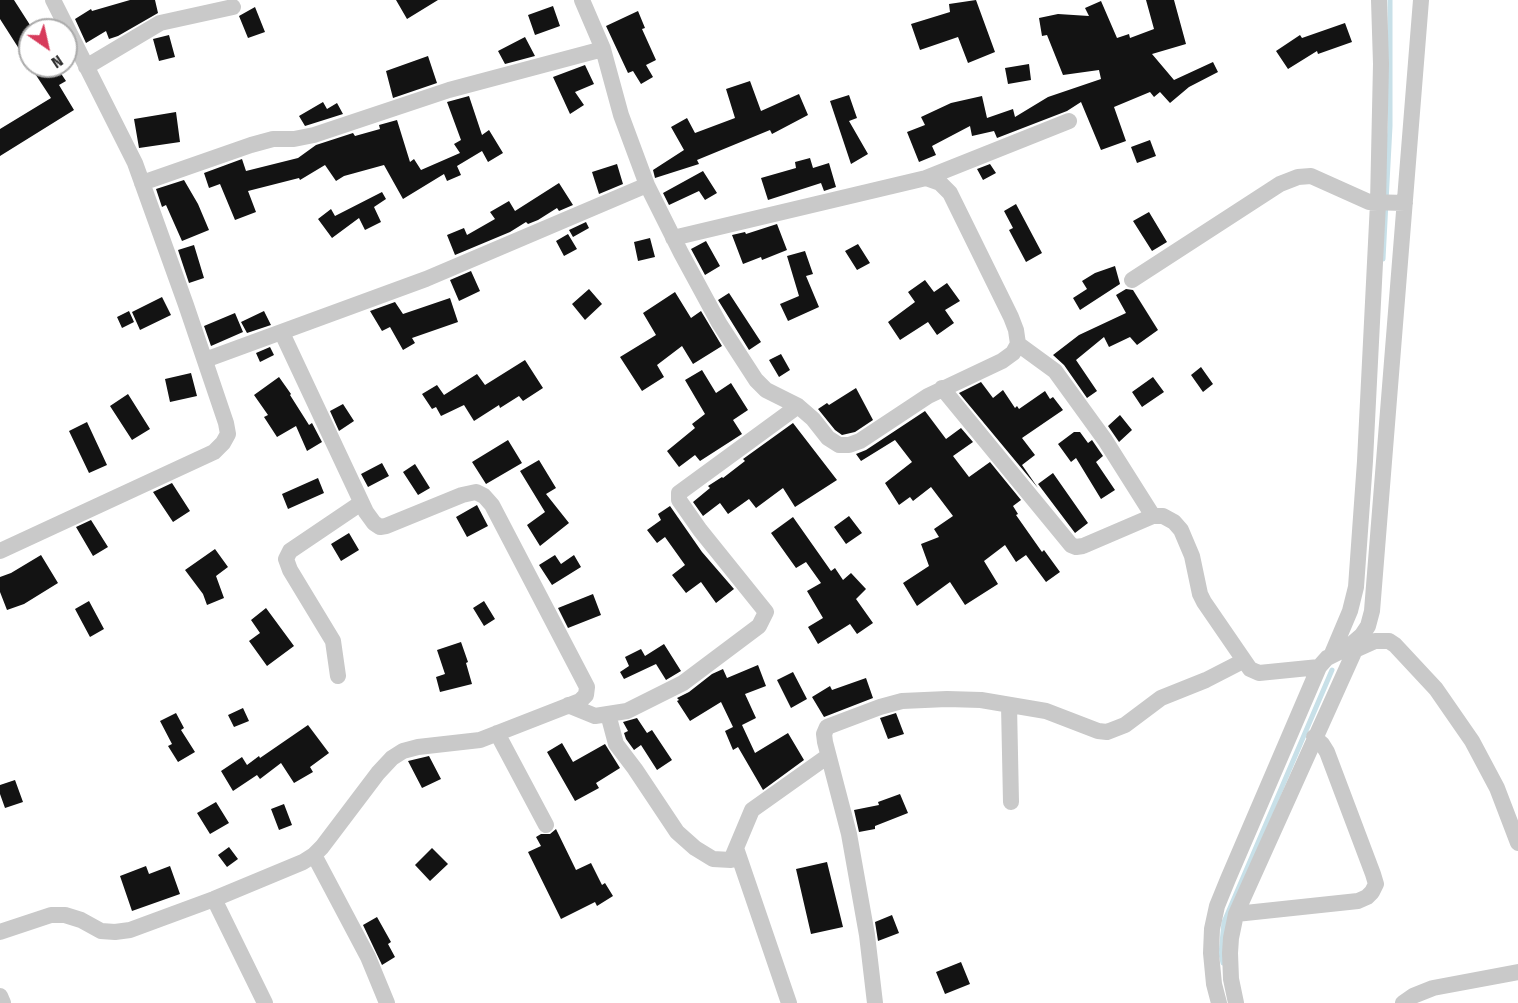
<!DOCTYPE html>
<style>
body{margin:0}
#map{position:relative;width:1518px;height:1003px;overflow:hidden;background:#fff;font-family:"Fira Sans Condensed",sans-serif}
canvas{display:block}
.north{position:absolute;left:18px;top:18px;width:60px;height:60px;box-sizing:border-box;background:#fff;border:2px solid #ababab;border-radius:50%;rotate:146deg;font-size:16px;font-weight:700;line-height:24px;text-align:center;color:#2c2c2c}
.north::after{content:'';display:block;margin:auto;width:21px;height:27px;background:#d73b5b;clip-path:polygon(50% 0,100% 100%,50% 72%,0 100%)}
</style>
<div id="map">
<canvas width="1518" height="1003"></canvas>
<div class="north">N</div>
</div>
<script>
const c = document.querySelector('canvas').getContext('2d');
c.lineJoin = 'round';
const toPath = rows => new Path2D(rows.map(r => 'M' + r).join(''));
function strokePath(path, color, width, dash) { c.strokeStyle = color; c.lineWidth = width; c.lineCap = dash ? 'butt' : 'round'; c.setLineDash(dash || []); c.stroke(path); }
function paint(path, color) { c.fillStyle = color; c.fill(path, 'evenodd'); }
strokePath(toPath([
 [1383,259,1390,126,1390,0],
 [1223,963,1221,954,1224,922,1332,670]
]), '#c8e0e8', 5);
paint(toPath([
 [0,0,14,0,30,25,30,66,0,19],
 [130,0,155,0,158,13,118,36,109,39,106,31,86,43,75,19,91,9,92,11],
 [396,0,438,0,407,19],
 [976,0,995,52,968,63,958,37,920,50,911,24,950,12,949,4],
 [1146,0,1174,0,1186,44,1152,54,1174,80,1213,62,1218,72,1189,87,1170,103,1160,92,1154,97,1150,92,1114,107,1126,141,1101,150,1081,102,1067,111,997,138,994,131,972,136,970,126,932,146,936,155,919,162,907,132,925,125,921,117,951,103,982,96,987,118,1013,109,1015,117,1048,97,1101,79,1099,70,1063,75,1047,35,1042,36,1039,18,1058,14,1089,16,1085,8,1101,1,1117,38,1129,34,1130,38,1154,29],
 [553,6,560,26,535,35,528,15],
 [255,7,265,32,248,38,239,16],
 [638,11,645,28,642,29,656,60,646,65,653,77,641,84,633,71,628,73,606,26],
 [1345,23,1352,42,1318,54,1317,51,1288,69,1276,51,1300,35,1302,38],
 [169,35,175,57,159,61,153,39],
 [525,37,535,56,505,64,498,51],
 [428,56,437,83,393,98,386,71],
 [1029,64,1031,80,1008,84,1005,68],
 [585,65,594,84,575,92,584,105,570,114,553,77],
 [30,66,56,66,66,81,59,85,74,110,0,156,0,129,51,98],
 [750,81,761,111,799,94,808,115,772,134,770,130,697,160,699,164,655,178,653,170,684,150,671,127,687,118,695,133,735,118,726,89],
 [849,95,857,118,849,121,868,154,851,164,830,101],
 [469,96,482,135,489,130,503,153,488,162,482,151,457,166,461,175,447,181,444,174,403,199,384,165,344,176,336,181,325,165,300,180,299,178,248,191,256,212,235,220,220,184,209,188,204,173,242,159,246,171,298,158,316,145,353,133,355,136,380,129,379,125,397,120,410,162,414,159,421,170,460,153,454,144,461,140,447,102],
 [323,102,327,109,337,103,343,114,305,126,299,116],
 [176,112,180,142,139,148,134,119],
 [1150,140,1156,156,1137,163,1131,147],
 [810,158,813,168,829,163,836,187,824,191,821,183,768,200,761,178,796,168,795,162],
 [617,164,623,184,599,194,592,172],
 [990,164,996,173,983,180,977,169],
 [703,171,717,193,705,200,699,191,669,205,663,193],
 [184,180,198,204,209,230,182,241,166,205,162,207,156,189],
 [559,183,573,205,559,211,557,208,538,220,528,224,526,222,510,232,455,255,447,235,464,228,467,235,495,219,490,212,509,201,515,211],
 [382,192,386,199,374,207,381,222,365,230,359,218,332,238,318,219,331,209,335,216],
 [1016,204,1042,253,1026,262,1009,230,1013,228,1004,211],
 [1149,212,1167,242,1152,251,1133,221],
 [586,222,589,228,573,237,569,230],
 [777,224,787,250,762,260,761,257,743,264,732,235,745,232,746,234],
 [568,234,577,249,564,256,556,241],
 [650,238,655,257,638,261,634,242],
 [706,241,720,266,705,275,691,249],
 [858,244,870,263,857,270,845,251],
 [194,245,204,278,189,283,178,250],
 [805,251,813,274,806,276,819,307,788,321,780,304,799,296,787,256],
 [1115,266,1120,284,1080,310,1073,298,1087,289,1082,281,1095,273],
 [471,271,480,291,459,301,450,280],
 [925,280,934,292,947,283,960,301,945,310,954,323,937,335,928,322,900,340,888,322,915,302,908,292],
 [589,289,602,304,585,320,572,304],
 [1126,289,1133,290,1158,330,1137,345,1130,337,1109,347,1104,337,1076,360,1097,391,1087,398,1064,365,1053,355,1079,335,1126,313,1116,295],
 [675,292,691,318,701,311,722,346,693,364,682,346,657,365,664,377,642,391,620,357,656,335,643,313],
 [729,293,761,342,749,350,718,300],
 [162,297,171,315,140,330,132,312],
 [450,298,458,322,412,338,415,343,403,350,390,327,382,331,370,311,395,302,403,314],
 [129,311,134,322,122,328,117,317],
 [264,311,271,325,247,333,241,322],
 [235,313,243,332,211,346,204,326],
 [270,347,274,355,260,362,256,353],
 [781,354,790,370,779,377,769,360],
 [525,360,543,388,523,401,519,396,500,408,499,405,474,421,464,405,441,416,436,407,432,409,422,394,437,385,444,395,477,374,485,385],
 [1201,367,1213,384,1203,392,1191,375],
 [702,370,716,393,731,383,748,410,733,420,742,434,700,461,695,455,679,467,667,451,695,428,692,424,705,414,685,380],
 [191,373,197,396,170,402,165,379],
 [279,377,291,394,290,395,309,425,312,423,322,442,307,451,296,426,277,437,264,417,268,415,254,395],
 [1153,377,1164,392,1142,407,1132,392],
 [981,382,993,398,1003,390,1015,408,1017,406,1019,409,1045,391,1050,399,1053,397,1063,410,1022,438,1035,455,1022,465,1038,488,959,393],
 [856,388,873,420,855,432,842,435,835,430,818,409,827,403,829,405],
 [128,394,150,429,132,440,110,406],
 [343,404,354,421,339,431,330,411],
 [925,411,946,439,961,428,973,442,953,456,969,477,990,462,1021,500,1013,506,1018,514,1016,515,1042,552,1044,550,1060,572,1046,582,1026,555,1016,562,1005,545,984,561,998,584,965,605,950,582,917,606,903,583,929,566,921,544,939,537,934,529,953,516,931,487,913,501,910,497,899,505,885,483,912,462,895,440,861,461,856,454,866,450],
 [1120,415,1132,430,1119,442,1108,426],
 [87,422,107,465,89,473,69,431],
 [793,423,837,480,795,507,783,488,756,508,749,499,728,514,720,503,703,516,693,502,710,488,708,486,722,477,723,478,745,461,743,459],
 [1074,432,1080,432,1088,443,1092,440,1103,456,1096,462,1115,490,1101,499,1076,458,1071,462,1058,444],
 [508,440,522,463,486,484,472,462],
 [539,460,556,488,546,494,569,523,540,546,527,525,545,512,520,471],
 [382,463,389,476,368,487,361,474],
 [415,464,430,488,418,495,403,472],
 [1053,473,1088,523,1075,533,1038,484],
 [318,478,324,493,288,509,282,494],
 [172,483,190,511,173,522,153,492],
 [477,505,488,526,467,537,456,517],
 [670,506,702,552,734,589,716,603,701,582,686,593,672,575,685,565,665,537,657,543,647,530,661,520,658,514],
 [849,516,862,533,846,544,834,527],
 [793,517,831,571,835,568,843,580,851,573,866,589,856,599,873,623,857,634,850,624,818,644,808,627,823,618,807,591,821,583,806,562,796,568,771,533],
 [91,520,108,547,93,556,76,527],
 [349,533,359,550,341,561,331,544],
 [215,549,228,567,216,576,224,598,207,605,203,594,185,570],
 [41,555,58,583,24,604,7,610,0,592,0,577,11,573],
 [555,555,561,564,574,555,581,567,552,585,539,565],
 [593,594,601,615,568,628,558,608],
 [89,601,104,629,90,637,75,609],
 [484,601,495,619,484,626,473,608],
 [266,608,294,646,267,666,249,641,260,633,251,620],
 [461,642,468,662,466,663,472,684,440,692,436,677,445,674,437,650],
 [664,644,681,671,666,680,656,664,624,679,620,672,629,666,625,657,641,649,645,656],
 [758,665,766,686,745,694,756,718,742,725,755,753,788,733,804,760,763,790,738,747,733,750,725,731,733,727,721,702,690,721,677,701,679,700,677,698,689,692,712,674,723,669,727,678],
 [793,672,807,699,791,708,777,680],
 [866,678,873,698,824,717,812,697,830,686,832,690],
 [243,708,249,721,234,727,228,715],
 [176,713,184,728,181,730,195,752,178,762,168,746,172,744,160,721],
 [896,713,904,734,888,739,880,718],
 [637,718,647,733,652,730,672,760,657,770,641,745,634,750,626,739,624,733,628,731,623,722],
 [308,725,329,753,310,767,313,772,294,783,281,763,260,779,257,775,233,791,221,771,242,757,247,765,259,756,260,758],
 [562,743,573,762,605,744,620,768,596,783,599,788,575,801,547,752],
 [429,756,441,779,422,788,408,761],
 [15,780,23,802,5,808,0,794,0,785],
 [900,794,908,813,875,826,875,829,859,832,854,810,879,805,878,802],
 [216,802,229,823,210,834,197,813],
 [284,804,292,825,279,830,271,809],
 [556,829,576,870,591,863,602,885,605,883,613,896,597,906,595,902,561,919,528,852,541,846,536,837,541,834,550,834],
 [229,847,238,859,227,867,218,855],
 [432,848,448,864,430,881,415,865],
 [827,862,843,927,811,934,796,869],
 [146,866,149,874,170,866,180,894,132,911,120,876],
 [892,915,899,933,878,941,875,922],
 [377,917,391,942,388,944,395,957,382,965,363,925],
 [961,962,970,984,945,994,936,972]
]), '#131313');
strokePath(toPath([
 [582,0,603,49,621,115,647,185,681,253,719,323,756,380,766,390,798,406,813,419,828,438,839,445,849,445,860,441,928,396,1002,361,1013,353,1018,344,1016,330,1011,317,950,193,940,183,926,178,673,238],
 [86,67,160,23,233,7],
 [926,178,1069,121],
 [142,183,251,145,273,139,294,139,314,135,449,90,603,49],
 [1132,280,1280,184,1298,177,1311,176,1369,202,1405,203],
 [1018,344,1055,371,1105,440,1153,516],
 [205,360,426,279,647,185],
 [942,388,1071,545,1076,547,1083,546,1153,516,1163,516,1174,522,1181,530,1192,556,1200,594,1204,602,1250,669,1259,673,1319,667],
 [0,551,214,452,223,443,228,434,226,423,186,305,135,163,53,0],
 [1348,648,1355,650,1375,641,1389,641,1395,645,1436,689,1472,741,1497,788,1518,843],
 [1331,656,1350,611,1356,587,1365,461,1378,203,1381,64,1379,0],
 [338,676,333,641,290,570,286,559,290,551,361,503],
 [568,705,595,716,627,711,683,683,759,626,766,612,700,530,679,500,679,493,798,406],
 [1009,705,1011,802],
 [608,714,616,744,635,769,677,832,695,848,713,859,731,860,752,810,828,756],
 [497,733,546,825],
 [736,848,789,1003],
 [314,855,368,957,387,1003],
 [214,899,265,1003],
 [1236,914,1358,901,1367,897,1372,892,1376,884,1373,874,1327,752,1322,744,1314,737],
 [0,932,51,915,65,915,81,920,101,931,115,932,130,930,214,899,303,862,314,855,322,847,378,773,392,758,403,751,418,747,480,740,580,701,586,695,587,687,492,505,484,496,476,492,462,495,386,526,380,527,374,523,366,512,282,333],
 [0,996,3,1003],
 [875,1003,867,935,849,834,825,742,824,734,827,727,880,707,902,701,947,699,981,700,1046,711,1098,731,1107,732,1125,725,1161,698,1206,680,1243,661],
 [1219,1003,1214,984,1211,953,1212,929,1217,906,1228,879,1319,667,1327,658,1347,648,1362,635,1368,626,1372,611,1421,0],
 [1236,1003,1231,979,1230,953,1231,938,1236,914,1355,650],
 [1403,1003,1413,996,1433,988,1518,972]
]), '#c9c9c9', 16);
</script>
